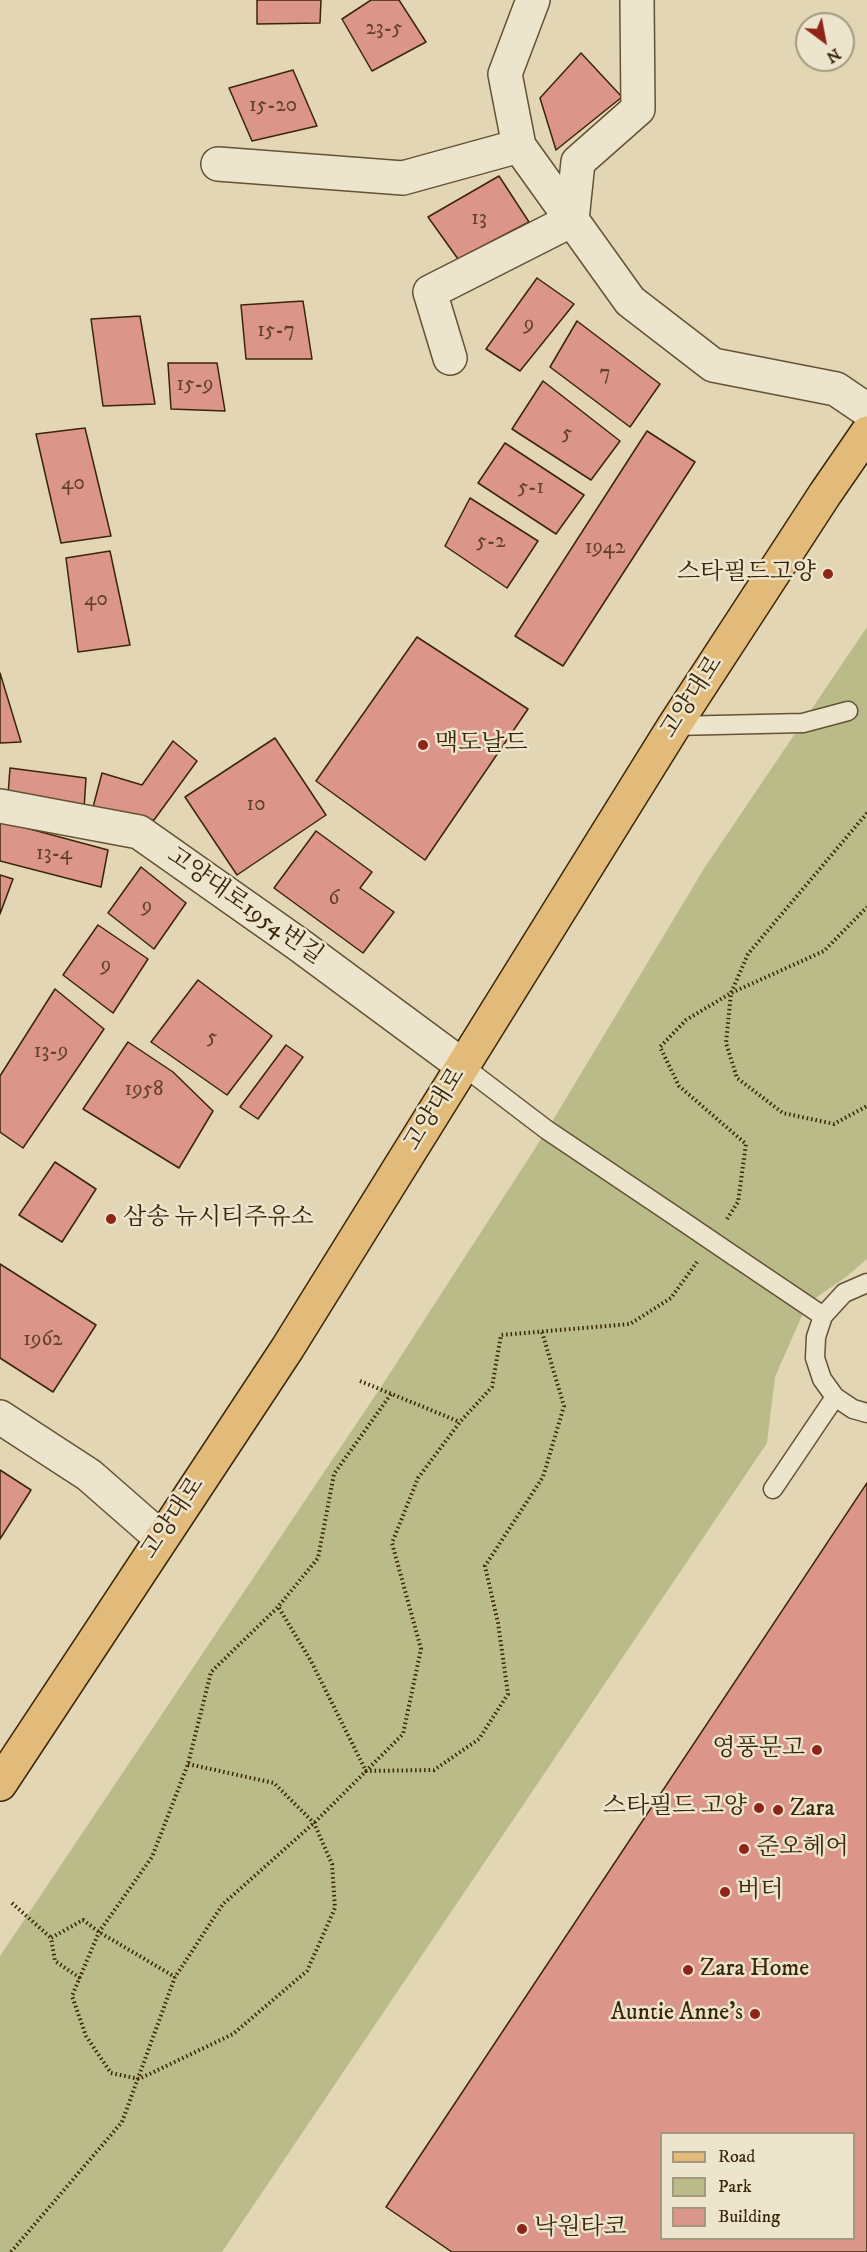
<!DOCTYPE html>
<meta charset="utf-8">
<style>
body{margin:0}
#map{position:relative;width:867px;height:2252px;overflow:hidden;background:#e3d6b4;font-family:"IM FELL DW Pica",serif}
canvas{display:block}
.legend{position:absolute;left:660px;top:2132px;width:195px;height:108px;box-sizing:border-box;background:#ede4ce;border:2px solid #a5987e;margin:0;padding:8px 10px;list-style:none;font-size:18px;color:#3a2607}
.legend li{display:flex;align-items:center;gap:12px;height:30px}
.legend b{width:30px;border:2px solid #a5987e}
.north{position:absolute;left:795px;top:12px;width:60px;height:60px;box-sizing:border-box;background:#ede4ce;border:2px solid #a5987e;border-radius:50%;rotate:148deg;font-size:16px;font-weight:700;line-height:24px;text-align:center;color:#3a2607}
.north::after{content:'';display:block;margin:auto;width:21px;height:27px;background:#8f2418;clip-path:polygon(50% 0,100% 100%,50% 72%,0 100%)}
</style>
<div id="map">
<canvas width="867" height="2252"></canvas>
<ul class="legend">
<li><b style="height:8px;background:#e2bb7a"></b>Road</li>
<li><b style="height:16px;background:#b9bc89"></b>Park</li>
<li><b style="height:16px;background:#dc9589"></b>Building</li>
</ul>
<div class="north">N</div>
</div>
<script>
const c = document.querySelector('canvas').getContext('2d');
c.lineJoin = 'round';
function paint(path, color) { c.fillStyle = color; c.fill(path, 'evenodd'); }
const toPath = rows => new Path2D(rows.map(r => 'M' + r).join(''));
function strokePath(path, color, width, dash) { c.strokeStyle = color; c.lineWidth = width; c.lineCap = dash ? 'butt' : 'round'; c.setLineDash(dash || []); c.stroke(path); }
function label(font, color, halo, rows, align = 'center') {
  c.font = font + ' "IM FELL DW Pica","Noto Serif KR",serif'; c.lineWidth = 5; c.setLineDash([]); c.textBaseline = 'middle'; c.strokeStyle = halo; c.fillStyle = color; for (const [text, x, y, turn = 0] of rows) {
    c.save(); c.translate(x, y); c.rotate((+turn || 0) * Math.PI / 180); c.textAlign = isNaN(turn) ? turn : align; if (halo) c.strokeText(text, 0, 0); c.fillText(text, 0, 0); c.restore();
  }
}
paint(toPath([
 [867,627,867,1259,846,1277,807,1304,775,1377,767,1443,222,2252,0,2252,0,1956,379,1390,547,1130,705,867]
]), '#b9bc89');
const building = toPath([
 [257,0,321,0,320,23,257,24,257,0],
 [371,0,399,0,426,42,372,71,342,19,371,0],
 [581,53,622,97,556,150,540,98,581,53],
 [293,70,317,126,252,141,229,88,293,70],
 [499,176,529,222,458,259,428,217,499,176],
 [537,278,574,304,520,371,486,349,537,278],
 [303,301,312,359,246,359,241,305,303,301],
 [140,316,155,404,103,406,91,319,140,316],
 [577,321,660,384,630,427,550,367,577,321],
 [168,363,217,363,225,411,171,409,168,363],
 [543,381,620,441,591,480,512,429,543,381],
 [85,428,111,536,61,543,36,434,85,428],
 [647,431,695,462,563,666,515,636,647,431],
 [505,443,584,495,556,534,478,483,505,443],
 [470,498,538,541,507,588,445,546,470,498],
 [110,551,130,645,78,652,66,558,110,551],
 [417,637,528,709,425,860,316,781,417,637],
 [0,673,21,742,0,743,0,673],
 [275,738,326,815,237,875,185,797,275,738],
 [173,741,197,761,154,820,92,811,102,773,142,785,173,741],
 [10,768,86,778,84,809,8,795,10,768],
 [0,821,108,850,101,887,0,861,0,821],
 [316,831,372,872,360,888,394,912,363,953,274,888,316,831],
 [141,867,186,903,154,949,108,913,141,867],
 [0,875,13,879,0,914,0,875],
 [98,925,148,959,113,1013,63,975,98,925],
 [198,980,272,1036,227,1095,151,1042,198,980],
 [55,989,104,1029,23,1148,0,1132,0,1076,55,989],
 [128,1042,173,1072,213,1111,179,1168,83,1109,128,1042],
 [286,1045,303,1057,258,1119,240,1107,286,1045],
 [55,1162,96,1189,62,1242,19,1215,55,1162],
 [0,1264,96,1325,53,1392,0,1358,0,1264],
 [0,1470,31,1490,0,1539,0,1470],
 [867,1483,867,2252,452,2252,386,2207,867,1483],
 [662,2134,854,2134,854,2238,662,2238,662,2134]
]);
paint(building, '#dc9589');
strokePath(building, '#3a2607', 1.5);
const service = toPath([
 [674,726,803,723,848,711],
 [463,1066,547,1130,681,1220],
 [734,1256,823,1316],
 [867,1283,844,1293,823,1316,816,1337,815,1358,822,1379,835,1397,853,1409,867,1413],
 [773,1489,835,1397]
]);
const minor = toPath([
 [533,0,505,74,519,146,630,301,713,365,836,389,867,410],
 [218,164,403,178,519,146],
 [450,358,430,292,572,220,578,162,638,109,637,0],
 [0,806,139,832,298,944,463,1066],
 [0,1417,89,1475,161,1538]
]);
const primary = toPath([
 [0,1784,287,1349,674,726,825,494,867,433]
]);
strokePath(service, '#645232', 21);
strokePath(minor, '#645232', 36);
strokePath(primary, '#3a2607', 36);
strokePath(toPath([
 [867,813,748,954,731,993,726,1043,737,1078,783,1113,834,1124,867,1106],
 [727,1219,738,1202,746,1144,679,1086,660,1047,686,1020,731,993,824,951,867,907],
 [360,1381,460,1422],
 [279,1608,311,1661,366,1771,434,1770,479,1739,508,1694,498,1623,485,1566,543,1477,564,1406,542,1332],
 [188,1764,274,1783,314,1823,332,1864,335,1908,307,1971,233,2034,139,2079,111,2073,86,2036,72,1996,99,1932,152,1857,188,1764,211,1672,278,1607,318,1558,334,1474,391,1394],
 [12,1903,51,1938],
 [80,1978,55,1961,51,1938,83,1920,99,1932,175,1977],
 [11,2252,122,2122,175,1977,223,1904,314,1823,403,1734,421,1649,392,1543,418,1478,460,1422,492,1387,501,1335,630,1324,671,1298,697,1262]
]), '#3a2607', 4, [1.5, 3]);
strokePath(service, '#ede4ce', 18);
strokePath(minor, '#ede4ce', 33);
strokePath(primary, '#e2bb7a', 33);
const serviceBridge = toPath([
 [681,1220,734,1256]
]);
strokePath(serviceBridge, '#645232', 21, []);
strokePath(serviceBridge, '#ede4ce', 18);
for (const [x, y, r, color] of [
 [828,574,6,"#8f2418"],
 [423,745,6,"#8f2418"],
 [111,1219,6,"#8f2418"],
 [817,1750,6,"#8f2418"],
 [759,1808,6,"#8f2418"],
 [778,1810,6,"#8f2418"],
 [744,1849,6,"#8f2418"],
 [725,1892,6,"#8f2418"],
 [688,1970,6,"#8f2418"],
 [755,2014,6,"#8f2418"],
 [522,2229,6,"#8f2418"]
]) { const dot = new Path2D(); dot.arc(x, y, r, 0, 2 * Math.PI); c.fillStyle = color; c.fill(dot); strokePath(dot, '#ede4ce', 2); }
label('21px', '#624228', null, [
 ["23-5",384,30],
 ["15-20",273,107],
 ["13",479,220],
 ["9",529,326],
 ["15-7",276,332],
 ["7",605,375],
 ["15-9",195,386],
 ["5",567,435],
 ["40",73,485],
 ["5-1",531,489],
 ["5-2",491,543],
 ["1942",605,549],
 ["40",96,601],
 ["10",256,806],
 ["13-4",54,855],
 ["6",334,900],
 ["9",147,908],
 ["9",106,967],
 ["5",212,1039],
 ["13-9",51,1053],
 ["1958",144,1091],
 ["1962",43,1341]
]);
label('24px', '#3a2607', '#ede4ce', [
 ["스타필드고양",816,574,"right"],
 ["맥도날드",435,745],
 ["삼송 뉴시티주유소",123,1219],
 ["영풍문고",805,1750,"right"],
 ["스타필드 고양",747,1808,"right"],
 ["Zara",790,1810],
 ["준오헤어",756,1849],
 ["버터",737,1892],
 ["Zara Home",700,1970],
 ["Auntie Anne's",743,2014,"right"],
 ["낙원타코",534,2229]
], 'left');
label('24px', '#3a2607', '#ede4ce', [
 ["고양대로",693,698,-57],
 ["고양대로1954번길",244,907,35],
 ["고양대로",436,1110,-58],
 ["고양대로",174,1519,-56]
]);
</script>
